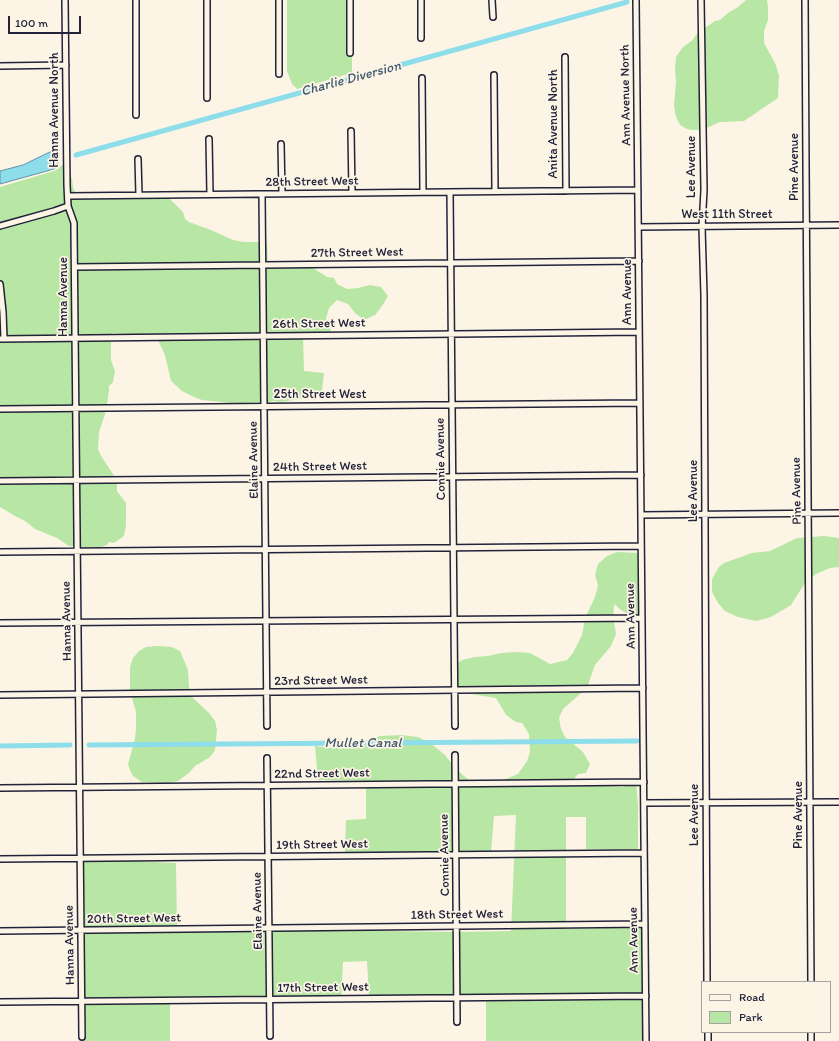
<!DOCTYPE html>
<style>
body{margin:0}
#map{position:relative;width:839px;height:1041px;overflow:hidden;background:#fcf5e5;font-family:Itim,sans-serif}
canvas{display:block}
.legend{position:absolute;left:701px;top:981px;width:130px;height:52px;box-sizing:border-box;background:#fcf5e5;border:1px solid #a5a1a1;margin:0;padding:5px 7px;list-style:none;font-size:12px;color:#22223b}
.legend li{display:flex;align-items:center;gap:8px;height:20px}
.legend b{width:20px;border:1px solid #a5a1a1}
.scale{position:absolute;left:8px;top:16px;width:73px;height:18px;box-sizing:border-box;border:2px solid #22223b;border-top:0;padding-left:5px;font-size:12px;line-height:14px;white-space:nowrap;color:#22223b;-webkit-text-stroke:3px #fcf5e5;paint-order:stroke}
</style>
<div id="map">
<canvas width="839" height="1041"></canvas>
<ul class="legend">
<li><b style="height:5px;background:#fcf5e5"></b>Road</li>
<li><b style="height:11px;background:#b8e6a4"></b>Park</li>
</ul>
<div class="scale">100 m</div>
</div>
<script>
const c = document.querySelector('canvas').getContext('2d');
c.lineJoin = 'round';
function paint(path, color) { c.fillStyle = color; c.fill(path, 'evenodd'); }
const toPath = rows => new Path2D(rows.map(r => 'M' + r).join(''));
function strokePath(path, color, width, dash) { c.strokeStyle = color; c.lineWidth = width; c.lineCap = dash ? 'butt' : 'round'; c.setLineDash(dash || []); c.stroke(path); }
function label(font, color, halo, rows, align = 'center') {
  c.font = font + ' Itim,sans-serif'; c.lineWidth = 3.5; c.setLineDash([]); c.textBaseline = 'middle'; c.strokeStyle = halo; c.fillStyle = color; for (const [text, x, y, turn = 0] of rows) {
    c.save(); c.translate(x, y); c.rotate((+turn || 0) * Math.PI / 180); c.textAlign = isNaN(turn) ? turn : align; if (halo) c.strokeText(text, 0, 0); c.fillText(text, 0, 0); c.restore();
  }
}
paint(toPath([
 [287,0,352,0,352,73,297,89,292,84,287,71],
 [746,0,767,0,768,7,768,20,764,31,764,43,775,63,779,75,778,98,744,121,720,122,702,130,692,130,687,129,680,125,676,117,674,106,676,82,675,69,676,57,683,47,693,40,695,36,702,30,715,21,720,20,728,13,738,7],
 [66,164,72,179,73,187,77,197,80,199,130,196,170,199,183,212,185,219,189,222,211,230,233,240,244,242,267,242,268,265,312,265,316,270,321,273,327,277,334,278,337,284,347,289,358,288,370,285,381,287,388,296,382,306,375,315,364,320,355,313,348,304,337,300,329,308,326,319,326,324,330,328,332,334,303,336,304,371,324,373,322,390,317,396,281,402,273,401,260,404,242,404,202,400,194,397,182,391,171,381,165,355,156,336,112,333,109,342,111,342,111,360,115,371,113,382,109,386,109,391,106,411,99,432,98,449,101,456,113,474,117,484,117,491,126,503,126,525,124,536,114,543,109,542,107,545,98,548,79,547,69,546,57,538,35,529,25,521,15,516,0,507,0,187,54,171,59,168,60,166],
 [824,536,839,538,839,567,830,568,816,574,805,583,791,605,771,617,756,621,738,617,725,611,718,603,712,592,712,579,719,567,724,563,752,553,770,551,797,538],
 [617,552,638,553,638,557,640,559,642,619,631,616,621,610,614,604,613,619,615,627,616,634,611,646,595,665,588,685,580,694,563,709,559,718,561,729,565,737,583,752,590,764,586,773,578,774,572,781,623,787,636,780,638,805,638,849,586,849,586,817,566,817,566,929,645,927,646,1041,486,1041,486,996,369,997,367,961,343,962,341,1001,170,1000,170,1041,83,1041,82,965,82,859,176,863,177,928,456,932,511,931,516,815,494,816,491,852,345,854,346,820,366,819,366,781,318,780,315,746,330,748,357,744,380,736,401,735,418,737,433,745,445,755,452,764,458,771,470,781,481,783,501,781,518,774,527,761,530,752,529,734,522,723,516,722,506,715,496,698,465,693,454,683,450,668,462,660,475,657,488,656,501,653,517,652,530,653,550,664,567,660,573,653,582,635,585,618,595,597,598,585,595,575,598,564,607,556],
 [157,646,172,647,180,651,188,670,189,687,191,696,209,713,215,721,217,730,215,750,210,757,195,766,189,773,178,781,166,783,142,782,133,776,130,770,128,764,135,739,136,728,136,712,130,691,130,667,133,658,139,651,146,647]
]), '#b8e6a4');
const water = toPath([
 [56,149,57,152,58,166,54,169,0,184,0,171,23,165,56,149]
]);
paint(water, '#8dddea');
strokePath(water, '#6292a4', 1);
strokePath(toPath([
 [76,155,627,2],
 [89,745,637,741],
 [0,746,70,745]
]), '#8dddea', 5);
const street = toPath([
 [65,0,67,185,68,206,74,223,74,229,82,1037],
 [136,0,136,115],
 [279,0,279,74],
 [421,0,421,38],
 [492,0,493,17],
 [636,0,646,1041],
 [701,0,704,190,702,227,704,295,707,982],
 [805,0,811,982],
 [350,53,350,0],
 [565,57,566,191],
 [0,66,66,65],
 [494,75,495,191],
 [422,78,423,192],
 [207,98,207,0],
 [351,131,352,193],
 [209,139,210,194],
 [281,144,282,193],
 [138,159,139,195],
 [450,192,455,726],
 [262,194,267,726],
 [68,196,638,190],
 [0,226,54,211,68,206],
 [638,227,839,225],
 [75,267,639,261],
 [0,284,3,312,4,339],
 [0,339,639,332],
 [0,409,640,403],
 [0,481,641,475],
 [641,515,839,513],
 [0,552,641,546],
 [0,623,642,618],
 [0,695,643,688],
 [455,755,457,1022],
 [267,758,270,1036],
 [0,788,644,782],
 [644,803,839,802],
 [0,859,644,853],
 [0,931,645,924],
 [0,1002,646,996],
 [708,1032,708,1041],
 [811,1032,811,1041]
]);
strokePath(street, '#22223b', 8);
strokePath(street, '#fcf5e5', 5);
label('13px', '#22223b', '#fcf5e5', [
 ["Ann Avenue North",626,95,-91],
 ["Hanna Avenue North",55,110,-90],
 ["Anita Avenue North",554,124,-90],
 ["Lee Avenue",692,167,-90],
 ["Pine Avenue",795,167,-90],
 ["28th Street West",312,182,-1],
 ["West 11th Street",727,215],
 ["27th Street West",357,253,-1],
 ["Ann Avenue",628,292,-90],
 ["Hanna Avenue",64,297,-90],
 ["26th Street West",319,324,-1],
 ["25th Street West",320,395],
 ["Connie Avenue",441,459,-91],
 ["Elaine Avenue",254,460,-91],
 ["24th Street West",320,467,-1],
 ["Lee Avenue",694,491,-90],
 ["Pine Avenue",797,491,-91],
 ["Ann Avenue",631,616,-91],
 ["Hanna Avenue",67,621,-91],
 ["23rd Street West",321,681,-1],
 ["22nd Street West",322,774,-1],
 ["Lee Avenue",695,815,-90],
 ["Pine Avenue",799,815,-90],
 ["19th Street West",322,845,-1],
 ["Connie Avenue",445,855,-91],
 ["Elaine Avenue",258,911,-91],
 ["18th Street West",457,915,-1],
 ["20th Street West",134,919,-1],
 ["Ann Avenue",634,940,-91],
 ["Hanna Avenue",70,945,-91],
 ["17th Street West",323,988,-1]
]);
label('italic 14px', '#425a70', '#fcf5e5', [
 ["Charlie Diversion",351,79,-15],
 ["Mullet Canal",363,743]
]);
</script>
